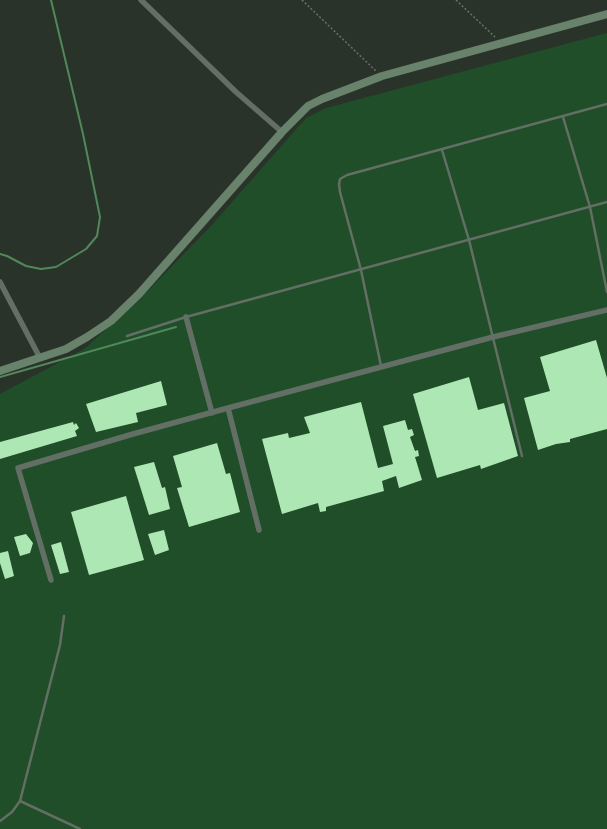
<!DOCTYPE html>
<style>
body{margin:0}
canvas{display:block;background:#29332a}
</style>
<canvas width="607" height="829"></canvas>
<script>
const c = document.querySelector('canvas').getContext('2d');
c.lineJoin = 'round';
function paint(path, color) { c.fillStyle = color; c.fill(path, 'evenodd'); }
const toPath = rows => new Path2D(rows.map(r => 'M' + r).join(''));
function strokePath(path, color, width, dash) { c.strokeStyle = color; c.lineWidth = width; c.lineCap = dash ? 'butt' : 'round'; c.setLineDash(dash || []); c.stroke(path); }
paint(toPath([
 [607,33,607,829,0,829,0,394,84,349,137,302,211,226,306,118,326,108]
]), '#1f4e29');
strokePath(toPath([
 [0,254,7,256,26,266,41,269,56,267,86,249,97,236,100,217,83,134,51,0],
 [0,377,176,327]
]), '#51885a', 2);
paint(toPath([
 [596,340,607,378,607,429,570,439,570,442,556,444,538,450,524,398,550,391,540,357],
 [469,377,478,410,504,403,518,456,481,469,480,465,437,478,413,394],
 [161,381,167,405,136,413,138,422,96,432,86,404],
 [361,402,378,468,393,464,383,426,405,420,408,430,412,429,414,435,410,437,415,451,418,450,419,456,415,457,422,480,399,488,396,476,382,481,384,491,326,507,326,511,320,512,318,503,282,514,262,439,288,433,289,438,310,433,304,417],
 [73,422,74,425,76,423,79,428,75,431,77,436,0,459,0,442],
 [217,443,226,474,230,473,240,512,189,527,177,488,182,487,173,456],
 [154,462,162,488,165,487,170,509,149,515,134,467],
 [126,496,144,560,89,575,71,512],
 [164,530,169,550,155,555,148,534],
 [26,534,33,543,30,553,20,556,14,537],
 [61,542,69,572,60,574,51,545],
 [8,551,14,576,5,579,0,563,0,553]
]), '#ade8b4');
strokePath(toPath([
 [302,0,376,71],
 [456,0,495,37]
]), '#687169', 1.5, [2, 2]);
strokePath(toPath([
 [563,117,590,207,607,292],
 [442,150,469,240,522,456],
 [127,336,186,317,607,202],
 [381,366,361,270,340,192,339,184,340,179,347,175,607,104],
 [20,801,80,829],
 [0,821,12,812,20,801,60,645,64,616]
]), '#636f64', 2.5);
strokePath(toPath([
 [141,0,236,92,282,132],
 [0,282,40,358],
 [186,317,212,413],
 [228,408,259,530],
 [51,580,18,468,133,434,228,408,493,337,607,310]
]), '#636f64', 5.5);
strokePath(toPath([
 [0,371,66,349,87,337,111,321,139,294,282,132,308,106,322,99,382,76,607,14]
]), '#68826b', 8);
</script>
